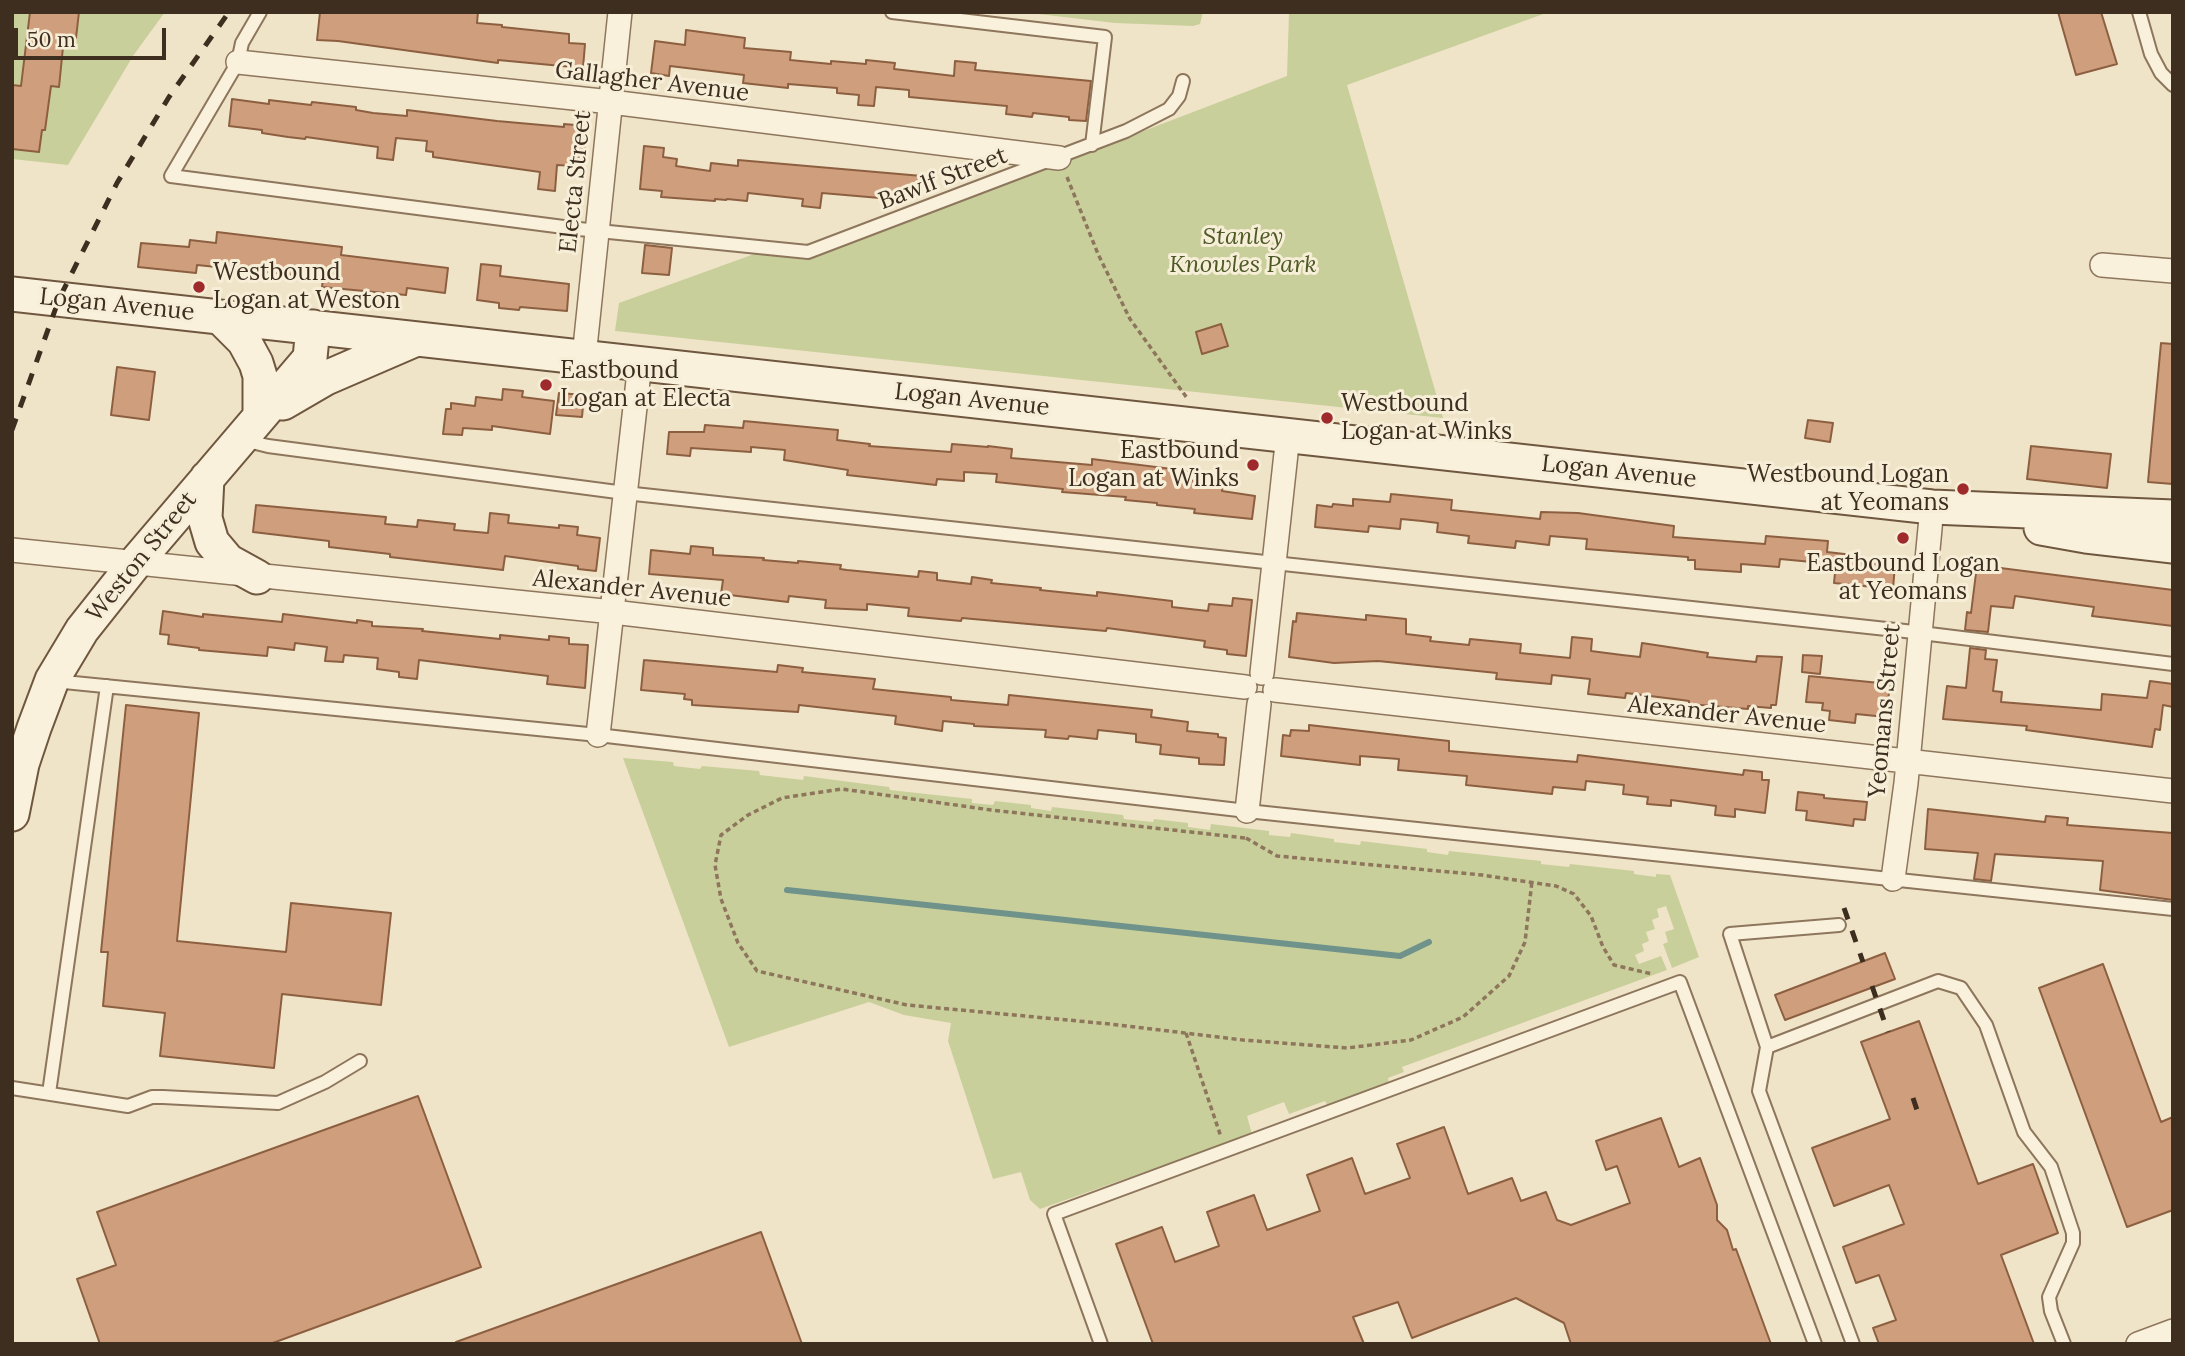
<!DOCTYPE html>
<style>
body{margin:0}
#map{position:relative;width:2185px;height:1356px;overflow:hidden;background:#f0e4c8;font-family:Lora,serif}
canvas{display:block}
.frame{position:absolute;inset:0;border:14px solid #3d2e20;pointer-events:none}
.scale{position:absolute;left:14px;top:28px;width:152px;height:32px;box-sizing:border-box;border:4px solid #3d2e20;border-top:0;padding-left:9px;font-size:21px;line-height:24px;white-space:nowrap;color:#3d2e20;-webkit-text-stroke:5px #f7eed8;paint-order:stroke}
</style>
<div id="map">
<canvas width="2185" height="1356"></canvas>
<div class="frame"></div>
<div class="scale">50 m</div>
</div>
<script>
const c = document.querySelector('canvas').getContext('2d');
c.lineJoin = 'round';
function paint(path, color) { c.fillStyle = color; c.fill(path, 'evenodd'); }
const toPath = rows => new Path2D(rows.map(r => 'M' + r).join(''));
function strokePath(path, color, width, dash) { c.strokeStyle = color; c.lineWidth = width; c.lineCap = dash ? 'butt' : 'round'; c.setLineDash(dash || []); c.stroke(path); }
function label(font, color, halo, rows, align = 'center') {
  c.font = font + ' Lora,serif'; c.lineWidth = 6; c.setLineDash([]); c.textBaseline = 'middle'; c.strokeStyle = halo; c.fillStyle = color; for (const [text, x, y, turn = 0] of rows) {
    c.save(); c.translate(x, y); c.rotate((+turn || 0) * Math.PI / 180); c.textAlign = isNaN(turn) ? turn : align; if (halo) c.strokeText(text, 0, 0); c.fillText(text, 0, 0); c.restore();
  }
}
paint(toPath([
 [12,12,165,12,133,56,68,165,12,159],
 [1021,12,1203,12,1200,24,1193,26,1115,23],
 [1289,12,1549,12,1347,85,1443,418,615,331,619,303,757,253,807,260,1287,76],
 [623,758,673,762,674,766,700,769,702,766,759,771,760,775,803,780,804,776,889,787,890,790,972,799,972,803,993,805,995,801,1031,805,1031,808,1051,811,1052,807,1123,815,1124,819,1153,822,1154,819,1188,823,1188,827,1210,830,1211,824,1269,831,1269,835,1290,837,1291,833,1334,839,1334,842,1360,845,1361,841,1427,849,1427,852,1448,855,1449,851,1541,861,1541,864,1569,867,1570,864,1634,871,1634,874,1656,877,1656,874,1670,875,1699,957,1672,968,1663,944,1668,942,1665,932,1674,929,1666,906,1657,909,1659,917,1652,920,1655,929,1646,932,1649,941,1642,944,1644,951,1635,955,1639,964,1661,956,1667,970,1402,1067,1404,1072,1388,1078,1389,1083,1328,1106,1325,1101,1289,1114,1284,1102,1247,1116,1252,1134,1040,1209,1030,1200,1021,1172,993,1179,948,1041,951,1023,904,1015,869,1002,729,1047]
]), '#c9cf9b');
strokePath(toPath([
 [787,890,1400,956,1429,942]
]), '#6f938a', 6);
const building = toPath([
 [30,12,79,12,76,38,64,37,59,87,51,86,45,130,42,130,39,152,12,149,12,85,21,86,30,12],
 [320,12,478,12,477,23,502,25,502,27,569,34,569,43,585,44,583,68,498,60,498,63,338,41,317,40,320,12],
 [2058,12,2101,12,2117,64,2076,75,2058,12],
 [686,30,745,38,744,48,791,52,790,60,831,64,831,61,866,64,866,60,895,63,894,69,954,76,955,61,976,63,975,70,1091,81,1086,121,1069,120,1069,117,1033,113,1032,117,1006,114,1007,106,909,97,909,90,876,87,874,106,858,105,859,95,837,93,837,88,788,84,788,88,743,83,744,75,670,66,669,76,651,73,655,41,685,45,686,30],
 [232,99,269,104,269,100,311,105,312,102,356,107,356,110,373,113,407,116,407,110,497,121,564,127,564,124,587,126,584,159,575,158,575,166,557,165,555,191,538,189,540,172,433,157,433,152,426,151,427,141,396,138,393,160,377,158,378,147,306,137,305,139,288,137,262,133,262,130,229,126,232,99],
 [644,146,664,148,663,157,677,159,676,166,710,171,711,163,738,166,738,160,922,176,920,196,904,195,903,200,822,193,820,208,802,206,803,199,748,193,747,201,727,199,726,200,715,199,715,201,661,197,662,191,640,189,644,146],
 [217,232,342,247,341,255,448,268,445,293,407,288,406,295,322,287,323,278,197,265,196,273,138,267,141,243,189,247,190,240,216,243,217,232],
 [645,245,672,248,669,275,642,273,645,245],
 [481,264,501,266,500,276,569,284,567,311,520,307,519,310,499,308,499,303,477,300,481,264],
 [1221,324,1228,346,1202,354,1196,332,1221,324],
 [2161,343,2173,344,2173,484,2148,482,2161,343],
 [117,367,155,372,149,420,111,415,117,367],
 [503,389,523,391,522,397,554,401,550,434,492,426,492,430,463,428,462,435,443,434,446,409,451,409,451,403,475,406,476,397,502,400,503,389],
 [559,393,584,395,582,417,556,415,559,393],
 [1808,420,1833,423,1830,442,1805,438,1808,420],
 [744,421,838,430,837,440,870,444,869,446,951,452,952,444,988,447,988,446,1012,449,1011,458,1092,465,1092,459,1188,471,1188,480,1223,484,1222,491,1255,496,1252,519,1194,513,1195,509,1157,505,1157,503,1125,500,1126,497,1062,492,1063,489,996,482,997,474,964,472,964,481,937,479,936,485,847,475,848,470,784,460,785,450,751,447,751,452,691,448,690,456,667,454,669,432,704,432,705,425,743,428,744,421],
 [2031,446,2111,454,2107,488,2027,479,2031,446],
 [1391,494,1452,500,1451,510,1540,519,1541,512,1578,513,1674,526,1673,537,1765,544,1766,536,1828,541,1827,552,1862,556,1861,563,1895,565,1893,589,1834,583,1835,573,1811,571,1812,562,1780,559,1779,567,1741,564,1741,572,1695,569,1695,560,1688,560,1688,557,1586,549,1587,539,1550,536,1549,545,1516,541,1515,548,1468,543,1469,536,1437,532,1438,523,1422,521,1401,519,1400,529,1369,526,1368,532,1315,527,1317,505,1332,507,1333,504,1353,506,1353,499,1390,502,1391,494],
 [256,505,386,517,385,524,417,527,418,520,455,524,454,530,488,533,490,513,509,515,508,523,559,528,559,525,578,527,577,535,600,538,596,571,578,569,578,566,505,556,503,570,390,557,390,554,329,547,329,541,253,532,256,505],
 [691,546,713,548,713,555,764,558,763,560,798,563,798,561,841,565,840,569,847,570,918,577,919,571,937,573,937,580,971,584,972,577,992,580,991,583,1041,588,1040,590,1097,596,1097,592,1172,601,1172,607,1208,611,1209,604,1232,606,1233,598,1252,600,1246,656,1227,654,1227,650,1204,647,1205,641,1107,628,1106,631,962,618,961,621,908,616,909,608,867,604,867,610,825,608,826,600,789,596,788,602,721,594,723,580,649,574,651,550,690,554,691,546],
 [1977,565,2173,590,2173,626,2092,616,2094,607,2015,596,2013,608,1991,606,1988,632,1965,630,1967,612,1971,613,1977,565],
 [163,611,203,617,203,614,282,622,283,614,357,623,357,620,372,622,372,626,423,629,422,631,500,639,500,635,549,640,549,636,569,638,569,644,588,645,585,688,547,684,548,676,419,660,417,679,399,677,399,672,377,669,378,658,344,655,343,662,325,661,327,647,295,643,294,650,268,647,267,656,199,650,199,648,168,644,169,635,160,634,163,611],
 [1297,613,1366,620,1366,615,1406,619,1406,634,1431,637,1430,641,1469,645,1470,639,1521,644,1520,653,1570,658,1572,637,1592,639,1591,651,1622,655,1640,657,1642,643,1708,653,1707,657,1756,662,1757,656,1782,657,1776,705,1771,705,1771,708,1748,706,1748,709,1689,704,1689,701,1682,700,1626,693,1625,698,1588,694,1590,679,1552,675,1551,684,1496,679,1497,673,1378,661,1334,663,1289,657,1293,621,1296,622,1297,613],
 [1970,648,1986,650,1985,659,1997,660,1993,691,2002,692,2001,702,2101,710,2102,694,2147,698,2150,681,2173,684,2173,707,2163,705,2160,730,2155,729,2152,747,2026,730,2027,726,1943,719,1947,686,1966,688,1970,648],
 [1803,655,1822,656,1820,674,1802,672,1803,655],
 [644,660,777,672,778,665,803,668,802,672,875,679,873,689,951,697,951,700,1008,705,1009,695,1152,710,1151,717,1188,722,1187,731,1218,734,1218,737,1226,738,1224,765,1199,764,1199,758,1160,754,1161,745,1136,742,1136,734,1098,730,1097,739,1069,736,1068,739,1045,737,1046,730,974,726,974,724,943,721,942,731,895,724,896,716,799,705,798,712,692,705,692,700,684,699,685,694,641,690,644,660],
 [1809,676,1890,684,1886,717,1856,714,1855,723,1829,720,1830,711,1822,710,1823,703,1806,702,1809,676],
 [126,705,199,713,177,941,286,952,291,903,391,913,381,1005,282,994,274,1068,160,1056,165,1013,103,1006,108,952,101,952,126,705],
 [1309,725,1449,741,1449,751,1577,762,1578,755,1743,775,1744,770,1762,772,1762,780,1769,780,1765,813,1735,809,1735,817,1715,815,1716,806,1671,800,1671,806,1647,804,1648,797,1623,794,1624,785,1586,781,1585,790,1553,787,1552,794,1466,785,1467,776,1398,770,1399,759,1360,756,1360,765,1281,756,1283,735,1290,736,1291,730,1309,731,1309,725],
 [1798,792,1824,795,1824,798,1867,802,1865,820,1854,819,1853,826,1806,820,1807,811,1796,810,1798,792],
 [1928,809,2045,822,2046,816,2068,818,2067,825,2173,833,2173,900,2100,890,2103,861,1995,854,1991,881,1974,879,1978,853,1925,849,1928,809],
 [1885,953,1895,979,1785,1020,1775,995,1885,953],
 [2103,964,2161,1122,2173,1117,2173,1210,2127,1227,2039,988,2103,964],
 [1919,1021,1978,1184,2033,1164,2058,1233,2001,1255,2034,1344,1879,1344,1873,1328,1896,1320,1879,1275,1856,1283,1843,1247,1904,1224,1889,1185,1834,1206,1812,1148,1890,1119,1861,1042,1919,1021],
 [418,1096,481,1267,270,1344,100,1344,77,1279,116,1265,97,1212,418,1096],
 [1661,1118,1679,1167,1700,1158,1717,1205,1717,1220,1727,1230,1733,1250,1736,1249,1771,1344,1571,1344,1564,1323,1516,1298,1412,1338,1398,1302,1353,1317,1364,1344,1153,1344,1116,1244,1162,1227,1175,1262,1219,1246,1207,1212,1254,1195,1267,1230,1320,1211,1307,1175,1352,1158,1365,1194,1410,1178,1397,1144,1444,1127,1468,1194,1512,1178,1521,1201,1546,1192,1557,1220,1571,1225,1630,1203,1617,1166,1606,1170,1596,1141,1661,1118],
 [761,1232,802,1344,456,1344,456,1342,761,1232]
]);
paint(building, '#cf9f7d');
strokePath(building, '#8d5f41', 2);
const lane = toPath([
 [260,12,242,43,238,62,171,176,579,229,808,252,1126,131,1169,109,1179,96,1183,81],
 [892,12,1105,37,1092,145],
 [2139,12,2151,54,2161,73,2173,85],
 [244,440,268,446,625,493,1905,631,2173,664],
 [54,681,598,735,1247,811,2173,909],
 [1839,925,1730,934,1767,1047,1759,1091,1853,1344],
 [1767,1047,1938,981,1961,988,1986,1025,2024,1132,2051,1167,2073,1233,2073,1243,2049,1297,2051,1311,2064,1344],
 [12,1088,128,1106,152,1097,163,1097,278,1103,325,1082,360,1061],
 [49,1093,107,686],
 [1101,1344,1054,1214,1680,982,1815,1344]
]);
const street = toPath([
 [238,62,611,102,1059,158],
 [2102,265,2173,271],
 [584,357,620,12],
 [12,550,613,612,1245,687],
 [1262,673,1288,435],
 [1275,690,2173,791],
 [598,735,640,363],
 [1247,811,1259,704],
 [1893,879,1906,783,1932,507],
 [2138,1344,2173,1331]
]);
const secondary = toPath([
 [12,294,1932,507,2173,517],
 [220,317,244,341,256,363,260,376,260,416],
 [283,403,326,378,414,340],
 [207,478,205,518,212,542,228,561,257,577],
 [2041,528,2086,536,2173,546],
 [12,814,22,764,34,728,52,680,82,630,136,562,310,358,313,327]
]);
strokePath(lane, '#8d765c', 16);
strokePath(street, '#8d765c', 26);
strokePath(secondary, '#6f573f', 37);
strokePath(toPath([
 [1067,177,1098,254,1130,319,1187,398],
 [1245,838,991,810,842,789,782,798,748,815,721,835,715,865,721,899,738,943,757,971,907,1005,1110,1024,1243,1040,1347,1048,1411,1040,1463,1017,1509,976,1525,942,1532,881],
 [1246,838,1277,856,1482,875,1556,886,1574,894,1591,916,1603,947,1614,965,1652,974],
 [1186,1033,1221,1137]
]), '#8d765c', 3.5, [5, 3.5]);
strokePath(lane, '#faf1dc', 12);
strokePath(street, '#faf1dc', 23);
strokePath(secondary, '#faf1dc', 33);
strokePath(toPath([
 [12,430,59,299,117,183,169,97,229,12],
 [1844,908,1863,962],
 [1872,986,1888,1032],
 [1913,1098,1917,1110]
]), '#3d2e20', 5, [12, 12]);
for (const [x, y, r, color] of [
 [199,287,7,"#9e2a2b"],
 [546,385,7,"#9e2a2b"],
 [1327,418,7,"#9e2a2b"],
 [1253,465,7,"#9e2a2b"],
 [1963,489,7,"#9e2a2b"],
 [1903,538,7,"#9e2a2b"]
]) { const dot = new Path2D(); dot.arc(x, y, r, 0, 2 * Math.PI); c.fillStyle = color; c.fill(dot); strokePath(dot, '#f7eed8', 2.5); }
label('24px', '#3d2e20', '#f7eed8', [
 ["Gallagher Avenue",652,82,7],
 ["Bawlf Street",943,179,-21],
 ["Electa Street",576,182,-84],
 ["Logan Avenue",117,305,6],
 ["Logan Avenue",972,400,6],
 ["Logan Avenue",1619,472,6],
 ["Weston Street",142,557,-51],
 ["Alexander Avenue",632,589,6],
 ["Yeomans Street",1885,711,-85],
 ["Alexander Avenue",1727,715,6]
]);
label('italic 24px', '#4d5a26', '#f7eed8', [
 ["Stanley",1243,237],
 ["Knowles Park",1243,265]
]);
label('24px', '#3d2e20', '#f7eed8', [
 ["Westbound",213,273],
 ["Logan at Weston",213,301],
 ["Eastbound",560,371],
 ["Logan at Electa",560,399],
 ["Westbound",1341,404],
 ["Logan at Winks",1341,432],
 ["Eastbound",1239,451,"right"],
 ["Logan at Winks",1239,479,"right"],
 ["Westbound Logan",1949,475,"right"],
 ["at Yeomans",1949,503,"right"],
 ["Eastbound Logan",1903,564,"center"],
 ["at Yeomans",1903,592,"center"]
], 'left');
</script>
